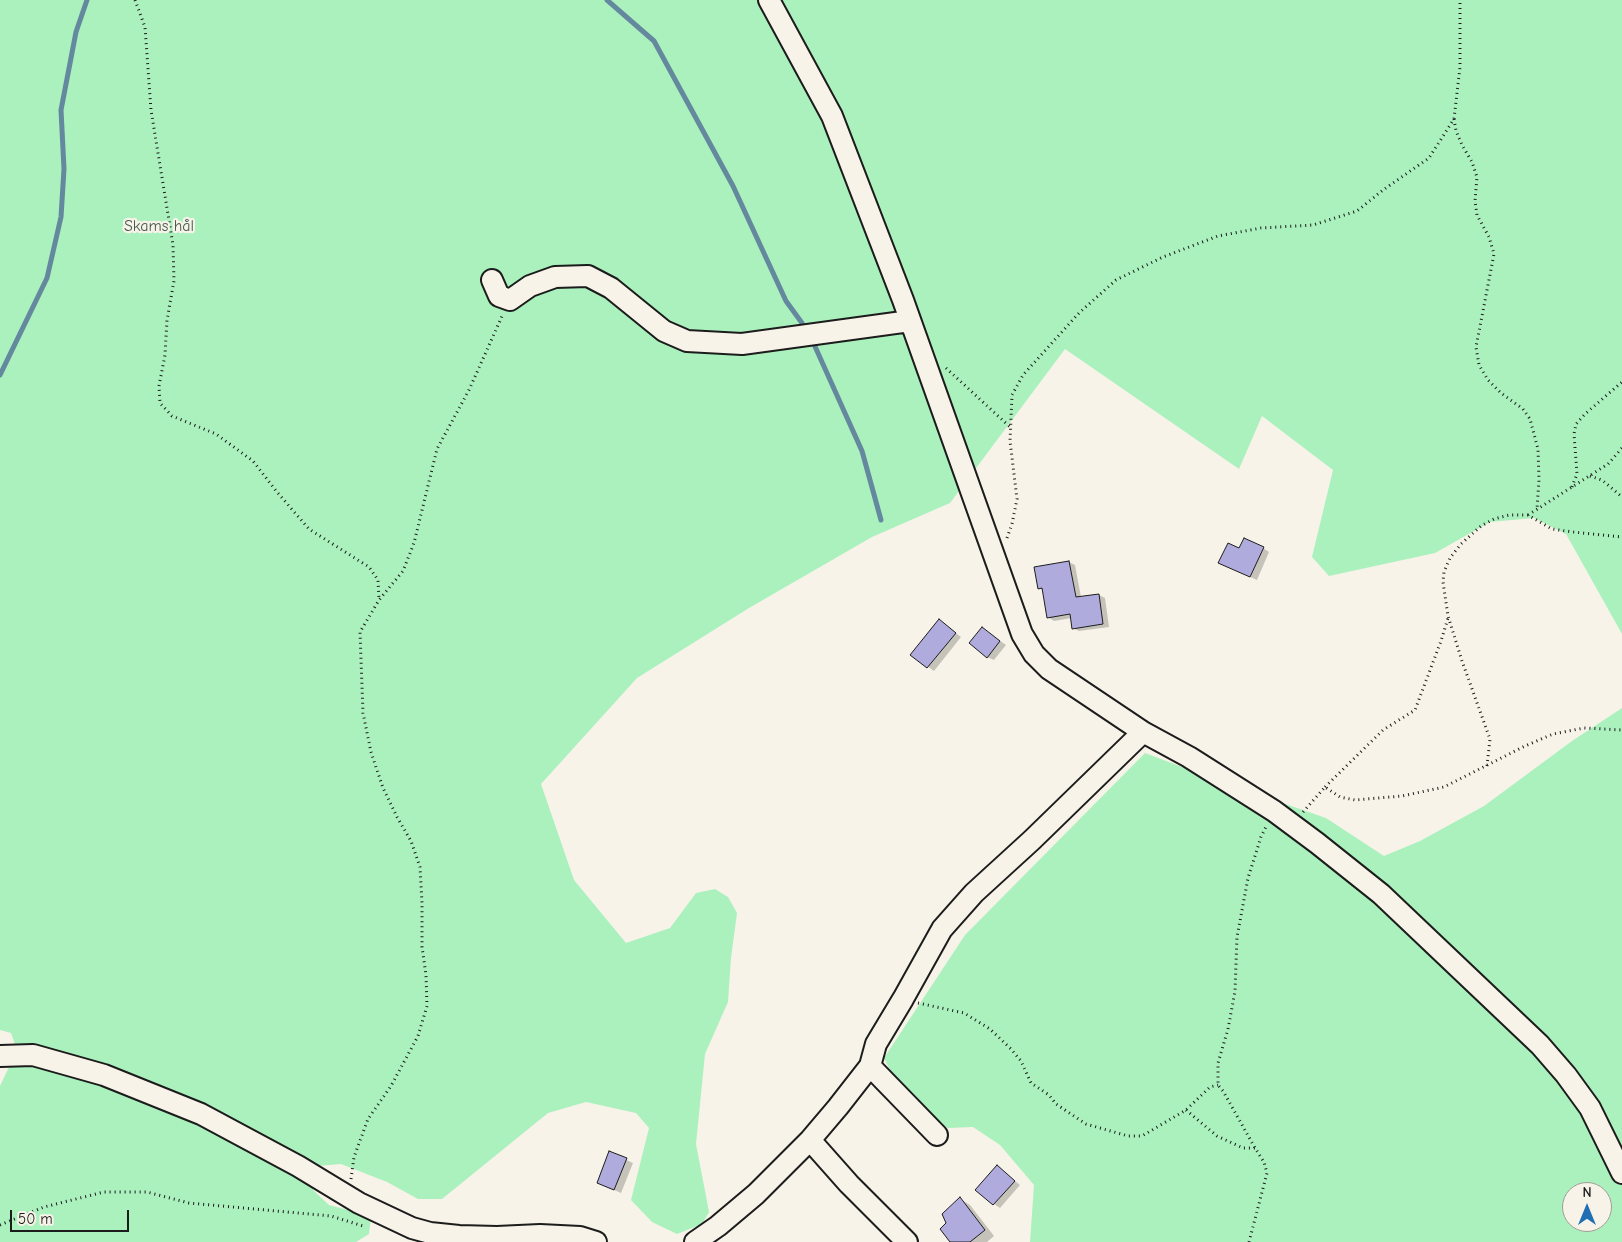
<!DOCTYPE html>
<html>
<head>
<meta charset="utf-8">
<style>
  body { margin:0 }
  #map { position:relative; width:1622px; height:1242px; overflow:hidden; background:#f7f3e8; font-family:"Comic Neue",sans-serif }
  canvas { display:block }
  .north { position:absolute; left:1562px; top:1182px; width:50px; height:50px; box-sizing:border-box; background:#f7f3e8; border:1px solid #9f9d96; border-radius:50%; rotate:0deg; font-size:14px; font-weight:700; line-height:20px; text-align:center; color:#1c1c1c }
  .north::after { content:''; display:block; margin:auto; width:18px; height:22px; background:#1f6fb2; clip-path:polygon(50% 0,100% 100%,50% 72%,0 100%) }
  .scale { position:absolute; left:10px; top:1210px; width:119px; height:22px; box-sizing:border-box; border:2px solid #1c1c1c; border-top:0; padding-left:6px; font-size:15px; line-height:18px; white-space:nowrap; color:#1c1c1c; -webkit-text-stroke:4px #f7f3e8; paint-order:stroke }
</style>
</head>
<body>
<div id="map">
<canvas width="1622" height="1242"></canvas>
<div class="north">N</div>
<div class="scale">50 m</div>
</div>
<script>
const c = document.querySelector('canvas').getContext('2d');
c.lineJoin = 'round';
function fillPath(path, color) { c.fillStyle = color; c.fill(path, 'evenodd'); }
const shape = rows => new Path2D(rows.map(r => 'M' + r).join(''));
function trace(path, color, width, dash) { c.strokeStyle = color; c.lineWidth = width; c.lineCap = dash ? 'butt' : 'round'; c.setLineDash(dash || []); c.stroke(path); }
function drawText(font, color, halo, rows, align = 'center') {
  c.font = font + ' "Comic Neue",sans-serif'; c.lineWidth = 4.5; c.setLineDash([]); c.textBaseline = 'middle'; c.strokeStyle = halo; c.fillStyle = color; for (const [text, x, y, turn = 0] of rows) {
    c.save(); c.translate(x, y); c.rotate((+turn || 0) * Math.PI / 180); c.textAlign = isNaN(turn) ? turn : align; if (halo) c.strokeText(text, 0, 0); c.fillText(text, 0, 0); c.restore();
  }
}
fillPath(shape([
  [0,0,1622,0,1622,634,1566,534,1534,518,1490,522,1435,553,1329,576,1312,557,1333,470,1262,416,1239,469,1065,349,950,503,872,537,749,608,637,678,541,784,574,880,626,943,670,928,696,893,715,889,728,897,737,913,731,958,728,1002,705,1054,696,1144,709,1212,702,1224,677,1234,652,1222,631,1200,649,1128,636,1113,586,1102,548,1113,442,1199,418,1199,387,1182,341,1164,317,1166,313,1190,329,1205,371,1216,369,1234,356,1242,0,1242,0,1086,17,1050,11,1033,0,1030],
  [1622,708,1622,1242,1030,1242,1034,1185,1000,1145,973,1127,948,1128,927,1116,893,1076,884,1058,965,935,1145,753,1222,782,1326,818,1384,856,1420,841,1484,806,1572,741],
  [1572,1192,1602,1192,1602,1222,1572,1222]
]), '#abf1be');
fillPath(shape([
  [1263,548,1269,552,1257,580,1226,566,1240,550],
  [1069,562,1075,565,1081,597,1099,595,1105,598,1109,627,1079,631,1073,628,1072,618,1054,621,1048,617,1044,591,1039,588],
  [945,625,961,637,934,671,912,655],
  [982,628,1006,645,994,660,987,657],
  [610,1153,633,1163,621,1193,598,1183],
  [997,1167,1020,1185,1000,1208,994,1204],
  [960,1199,970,1205,994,1236,987,1242,952,1242,947,1224]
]), '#0003');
trace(shape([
  [607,0,654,41,733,186,786,301,802,323],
  [813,342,862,451,881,520],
  [0,375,47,278,61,217,64,169,61,110,76,32,87,0]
]), '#64889e', 5);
const building = shape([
  [1244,538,1264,547,1250,577,1218,563,1228,543,1239,548,1244,538],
  [1069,561,1076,597,1099,594,1103,624,1072,629,1070,614,1047,618,1042,588,1038,589,1034,567,1069,561],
  [939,619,956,633,927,668,910,655,939,619],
  [982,627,1000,641,987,658,969,643,982,627],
  [609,1151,627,1158,614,1190,597,1183,609,1151],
  [997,1165,1015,1181,993,1205,975,1190,997,1165],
  [960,1197,985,1230,970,1242,950,1242,940,1229,946,1223,942,1214,960,1197]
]);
fillPath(building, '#afabdc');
trace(building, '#1c1c1c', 1);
const minor = shape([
  [769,0,832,116,903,300,1022,634,1034,654,1049,669,1143,732,1189,757,1274,811,1317,843,1381,894,1540,1045,1566,1075,1590,1108,1622,1173],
  [492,280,499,296,510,300,530,286,555,277,588,276,611,288,664,331,687,341,742,344,910,321],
  [0,1056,33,1055,104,1075,201,1114,298,1166,359,1203,412,1228,430,1233,459,1236,497,1237,540,1235,580,1237,596,1242],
  [870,1066,937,1135],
  [810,1140,849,1184,907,1242],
  [695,1242,718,1226,756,1194,810,1140,838,1107,870,1066,876,1044,903,999,942,929,974,893,1032,840,1143,732]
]);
trace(minor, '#1c1c1c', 24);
trace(shape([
  [135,0,145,27,151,110,173,245,174,281,167,320,165,355,159,386,160,403,172,416,216,434,253,461,277,492,309,529,369,567,378,580,379,600],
  [1454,119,1456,131,1462,145,1472,162,1477,177,1475,201,1477,215,1489,237,1494,254,1476,347,1479,365,1488,380,1501,393,1523,409,1530,419,1538,449,1539,480,1537,509],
  [946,368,1010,427],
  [1590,476,1602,480,1622,497],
  [1572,487,1577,474,1574,434,1576,424,1585,414,1622,382],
  [1528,515,1608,464,1622,448],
  [1007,538,1012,524,1017,499,1010,441,1012,395,1023,375,1079,313,1116,280,1163,257,1218,236,1261,228,1313,225,1357,211,1383,190,1429,158,1454,119,1460,67,1460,0],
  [1487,766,1490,739,1462,661,1448,616,1443,582,1444,572,1450,558,1461,544,1481,526,1494,519,1509,515,1528,515,1552,529,1573,532,1622,537],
  [1325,787,1383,730,1415,710,1441,641,1448,618],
  [1303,812,1325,787,1340,797,1355,800,1402,796,1444,787,1525,746,1553,734,1584,728,1622,730],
  [918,1003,964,1013,990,1029,1011,1049,1021,1061,1031,1083,1049,1095,1056,1104,1086,1124,1128,1136,1142,1136,1186,1110,1210,1087,1218,1085],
  [1186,1110,1217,1136,1243,1148,1255,1148],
  [351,1179,354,1157,368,1119,391,1086,418,1036,427,1006,426,975,422,947,422,903,420,867,411,841,397,817,383,788,371,752,363,713,360,632,379,600,403,571,414,543,437,449,469,390,503,314],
  [0,1225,44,1207,104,1192,147,1192,189,1203,331,1216,363,1226],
  [1249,1242,1267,1173,1264,1162,1255,1148,1223,1091,1218,1085,1218,1063,1228,1029,1235,991,1237,937,1248,878,1261,837,1266,827]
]), '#1c1c1c', 3, [1, 4]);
trace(minor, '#f7f3e8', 20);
drawText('16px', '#475c4d', '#f7f3e8', [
  ["Skams hål",159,226]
]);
</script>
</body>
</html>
